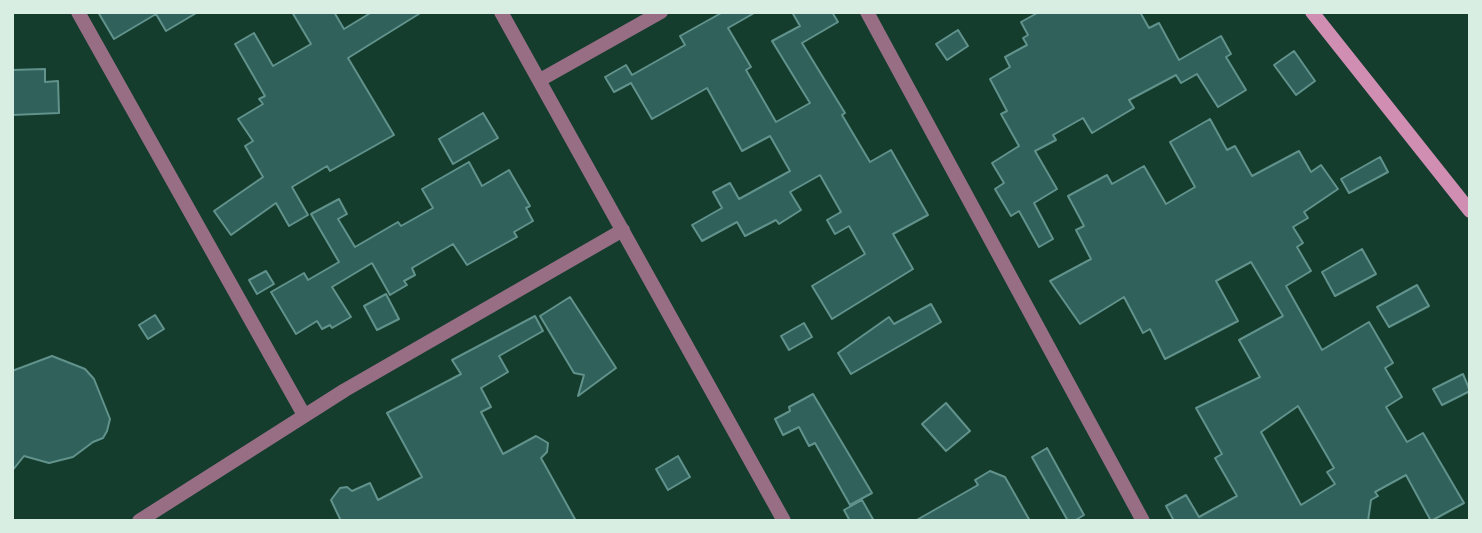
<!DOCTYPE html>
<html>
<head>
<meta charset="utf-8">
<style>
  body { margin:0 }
  #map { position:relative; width:1482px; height:533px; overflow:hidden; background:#153d2e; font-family:"Nunito Sans",sans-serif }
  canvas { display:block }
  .frame { position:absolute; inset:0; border:14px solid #d8eee3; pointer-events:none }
</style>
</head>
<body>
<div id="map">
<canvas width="1482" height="533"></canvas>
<div class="frame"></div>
</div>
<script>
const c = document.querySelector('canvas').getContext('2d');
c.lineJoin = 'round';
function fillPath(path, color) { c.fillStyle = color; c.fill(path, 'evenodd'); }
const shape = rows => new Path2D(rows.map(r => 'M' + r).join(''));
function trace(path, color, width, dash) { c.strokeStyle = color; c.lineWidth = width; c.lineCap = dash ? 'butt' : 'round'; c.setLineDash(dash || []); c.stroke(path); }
const building = shape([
  [98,12,198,12,166,31,156,14,114,39,98,12],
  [292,12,334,12,344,29,372,12,422,12,348,58,394,135,330,171,327,166,292,187,308,215,289,226,276,203,231,235,214,211,263,177,245,146,253,141,238,119,263,104,259,99,265,96,235,44,254,33,273,66,311,44,292,12],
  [723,12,756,12,728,28,751,67,746,70,776,122,810,103,772,41,800,26,792,12,832,12,838,22,802,43,845,113,842,115,870,162,891,150,928,215,893,234,913,269,832,319,812,286,865,254,849,226,835,234,827,220,841,212,820,175,790,192,801,210,779,224,776,220,745,236,737,222,702,241,692,225,722,208,713,192,730,183,739,199,790,171,770,136,742,151,707,88,652,119,631,83,614,92,605,77,626,65,632,75,685,45,680,36,723,12],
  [1039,12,1140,12,1149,28,1159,23,1179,60,1221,36,1231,54,1226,57,1246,90,1218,107,1197,74,1181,83,1176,75,1129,100,1134,108,1092,133,1083,118,1053,135,1056,140,1035,151,1057,189,1034,203,1053,239,1039,247,1019,211,1011,216,995,189,1004,183,992,163,1019,146,1001,114,1007,111,990,79,1010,67,1005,57,1027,45,1023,38,1028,35,1021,22,1039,12],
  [958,30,968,46,947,60,936,44,958,30],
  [1294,51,1315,81,1296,95,1274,65,1294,51],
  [45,69,45,82,58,81,59,113,12,115,12,70,45,69],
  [483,113,498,138,453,164,439,139,483,113],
  [1210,119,1227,150,1235,146,1252,176,1299,151,1311,172,1321,165,1338,189,1304,212,1308,218,1293,227,1303,243,1297,247,1311,271,1286,286,1322,350,1369,322,1393,363,1385,368,1402,397,1386,407,1407,442,1423,433,1464,503,1431,521,1406,475,1375,492,1378,496,1371,500,1368,521,1174,521,1166,506,1186,495,1199,517,1237,496,1215,458,1222,454,1196,408,1260,377,1239,340,1283,316,1251,262,1216,281,1238,321,1165,359,1150,329,1143,333,1124,297,1080,324,1050,281,1091,259,1076,230,1084,226,1068,196,1107,175,1112,184,1144,166,1166,204,1195,187,1170,142,1210,119],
  [1298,406,1334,468,1327,472,1335,484,1301,505,1261,432,1298,406],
  [1380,157,1388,172,1349,193,1341,179,1380,157],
  [469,162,482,186,509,170,530,206,526,208,533,221,514,232,517,237,467,265,453,244,412,268,415,275,404,281,407,285,390,295,372,263,332,287,351,317,332,328,330,325,322,329,317,321,296,334,271,292,304,273,308,280,339,262,311,214,339,199,347,214,338,219,355,247,398,222,401,226,433,208,422,189,469,162],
  [1362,249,1376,274,1335,296,1322,272,1362,249],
  [266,271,274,284,257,294,249,280,266,271],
  [1417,285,1429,306,1389,327,1377,307,1417,285],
  [386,294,399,319,377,330,364,306,386,294],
  [570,297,616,368,578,396,584,375,574,373,540,316,570,297],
  [931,304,941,322,851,374,838,353,889,317,894,324,931,304],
  [155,315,164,329,148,339,139,325,155,315],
  [535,316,543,331,499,356,508,372,481,388,491,407,481,412,503,454,536,436,548,443,547,452,541,458,576,521,341,521,331,500,340,488,347,487,352,491,370,483,378,500,422,477,387,413,461,374,452,360,535,316],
  [804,323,812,337,789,350,781,336,804,323],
  [52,356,85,369,94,379,110,419,107,431,103,438,93,442,73,457,49,463,24,456,12,471,12,371,52,356],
  [1463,374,1470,391,1442,405,1433,389,1463,374],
  [813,394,872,493,850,505,815,443,809,446,799,427,783,435,775,419,790,411,789,407,813,394],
  [946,403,970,431,946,451,922,424,946,403],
  [1047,448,1084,515,1074,521,1068,521,1032,457,1047,448],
  [678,456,690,477,668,490,656,469,678,456],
  [990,471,1005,477,1030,521,915,521,978,485,975,480,990,471],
  [862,500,874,521,850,521,844,510,862,500]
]);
fillPath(building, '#30615b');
trace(building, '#61928b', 2);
trace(shape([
  [78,12,304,415],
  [501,12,784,521],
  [867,12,1143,521],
  [540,80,661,12],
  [139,521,345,390,623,230]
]), '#986e85', 14);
trace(shape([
  [1312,12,1470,211]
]), '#d08eb2', 14);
</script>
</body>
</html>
